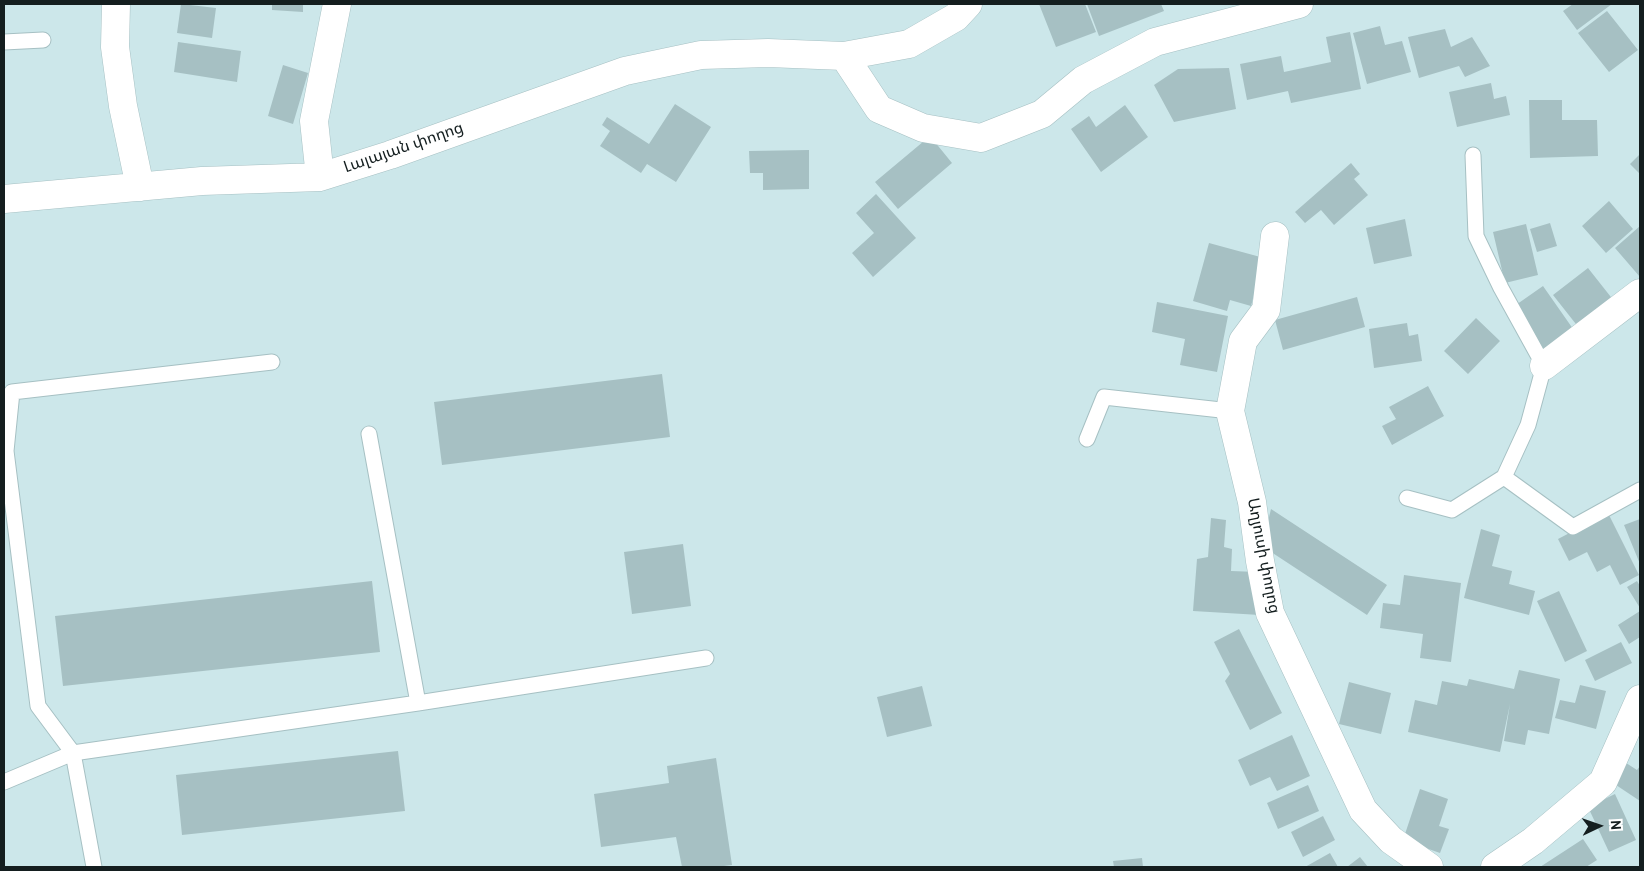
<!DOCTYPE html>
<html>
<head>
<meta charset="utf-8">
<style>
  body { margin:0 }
  #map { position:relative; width:1644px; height:871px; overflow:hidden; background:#cce7ea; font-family:Overpass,sans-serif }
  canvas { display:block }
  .frame { position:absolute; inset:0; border:5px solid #141e1f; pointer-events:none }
  .north { position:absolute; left:1574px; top:801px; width:50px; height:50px; -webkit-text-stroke:4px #fff; paint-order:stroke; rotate:87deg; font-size:14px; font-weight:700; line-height:20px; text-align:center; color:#141e1f }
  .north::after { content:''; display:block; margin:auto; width:18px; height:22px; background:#141e1f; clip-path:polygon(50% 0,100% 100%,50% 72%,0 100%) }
</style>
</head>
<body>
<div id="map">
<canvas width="1644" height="871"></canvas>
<div class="frame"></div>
<div class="north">N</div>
</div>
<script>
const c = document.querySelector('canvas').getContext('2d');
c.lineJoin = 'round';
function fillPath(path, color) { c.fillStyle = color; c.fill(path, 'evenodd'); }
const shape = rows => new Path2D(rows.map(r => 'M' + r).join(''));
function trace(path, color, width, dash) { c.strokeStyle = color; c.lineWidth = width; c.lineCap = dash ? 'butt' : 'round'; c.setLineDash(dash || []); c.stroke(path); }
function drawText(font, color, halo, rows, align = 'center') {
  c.font = font + ' Overpass,"Noto Sans Armenian",sans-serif'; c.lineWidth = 4; c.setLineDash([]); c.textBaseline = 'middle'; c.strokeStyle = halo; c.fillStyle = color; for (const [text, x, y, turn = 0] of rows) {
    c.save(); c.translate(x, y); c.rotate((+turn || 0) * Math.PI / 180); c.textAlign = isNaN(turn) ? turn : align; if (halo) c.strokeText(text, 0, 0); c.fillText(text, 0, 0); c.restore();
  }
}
fillPath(shape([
  [181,4,216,8,212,38,177,33],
  [272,4,303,4,303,12,272,10],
  [1039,4,1085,4,1096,32,1056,47],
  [1087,4,1161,4,1164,11,1099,36],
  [1573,4,1612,4,1577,30,1563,11],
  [1607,11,1638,50,1609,72,1578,33],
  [1380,26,1385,45,1402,41,1411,72,1367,84,1353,33],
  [1445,29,1451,47,1472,37,1490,66,1465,77,1459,66,1419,78,1408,37],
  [1350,32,1361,89,1291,103,1288,91,1247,100,1240,64,1281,56,1284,72,1331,62,1326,37],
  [178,42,241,51,237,82,174,72],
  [283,65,308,73,293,124,268,116],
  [1229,68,1236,109,1174,122,1154,85,1178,69],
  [1491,83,1494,99,1506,96,1510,115,1457,127,1449,92],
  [1529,100,1562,100,1562,120,1597,120,1598,156,1530,158],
  [675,104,711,127,676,182,647,164,641,173,600,146,610,131,602,125,607,117,649,144],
  [1125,105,1148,137,1101,172,1071,129,1089,116,1096,127],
  [930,136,952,163,898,209,875,182],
  [809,150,809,189,763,190,763,173,750,173,749,151],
  [1640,154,1640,174,1630,164],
  [1351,163,1360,174,1354,179,1368,195,1334,225,1321,210,1305,223,1295,212],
  [876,194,916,238,873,277,852,253,874,233,856,213],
  [1609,201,1633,229,1606,253,1582,226],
  [1405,219,1412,256,1374,264,1366,228],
  [1550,223,1557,246,1537,252,1530,229],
  [1526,224,1538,275,1505,283,1493,232],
  [1640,226,1640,277,1615,248],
  [1209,243,1264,258,1251,306,1230,300,1227,311,1193,301],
  [1588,268,1618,306,1583,333,1553,295],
  [1543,286,1578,336,1549,357,1513,307],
  [1357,297,1365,327,1283,350,1275,320],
  [1157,302,1228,316,1217,372,1180,365,1185,339,1152,332],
  [1476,318,1500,341,1468,374,1444,351],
  [1407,323,1409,336,1418,334,1422,361,1374,368,1369,329],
  [662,374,670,437,442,465,434,402],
  [1428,386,1444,416,1392,445,1382,426,1396,419,1389,407],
  [1271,509,1387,585,1367,615,1262,546],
  [1608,513,1639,575,1620,585,1610,565,1597,572,1587,552,1569,561,1558,539],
  [1211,518,1226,520,1224,547,1232,549,1231,571,1257,572,1260,615,1193,611,1197,559,1208,557],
  [1640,519,1640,564,1624,525],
  [1481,529,1500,535,1492,566,1512,571,1509,584,1535,591,1529,615,1464,598],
  [683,544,691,606,632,614,624,552],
  [1404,575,1461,583,1451,662,1420,658,1423,634,1380,628,1383,603,1400,605],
  [372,581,380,652,63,686,55,616],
  [1637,581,1640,586,1640,608,1627,587],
  [1559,591,1587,651,1565,662,1537,601],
  [1640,611,1640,637,1629,644,1618,625],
  [1239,629,1282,713,1250,730,1225,681,1230,674,1214,642],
  [1621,642,1632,663,1595,681,1585,660],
  [1519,670,1560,679,1549,734,1528,730,1525,745,1504,741,1510,704,1500,752,1408,732,1415,700,1437,705,1442,681,1467,686,1469,679,1514,689],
  [1349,682,1391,693,1381,734,1339,724],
  [1580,685,1606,691,1596,729,1555,718,1560,700,1575,703],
  [922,686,932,726,887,737,877,697],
  [1292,735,1310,776,1277,791,1270,777,1250,786,1238,760],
  [398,751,405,811,182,835,176,775],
  [716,758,732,865,716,867,682,867,676,837,601,847,594,794,669,783,667,766],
  [1623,761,1637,770,1640,766,1640,801,1610,781],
  [1308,785,1319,811,1278,829,1267,803],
  [1420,789,1448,799,1439,826,1449,829,1440,853,1403,840],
  [1615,794,1636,840,1609,852,1588,807],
  [1323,816,1335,840,1303,857,1291,832],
  [1583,839,1597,860,1586,867,1540,867],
  [1330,853,1338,867,1305,867],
  [1360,857,1368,867,1347,867],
  [1142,858,1143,867,1114,867,1113,861]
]), '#a6c0c3');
const lane = shape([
  [4,42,43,40],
  [369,434,418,703],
  [1087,439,1104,397,1230,411],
  [1504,477,1573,527,1640,490],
  [1407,498,1452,510,1504,477,1528,425,1544,366,1501,288,1476,236,1473,155],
  [4,782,73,753,418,703,706,658],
  [94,867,73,753,38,706,6,451,12,392,272,362]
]);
const street = shape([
  [116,4,115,47,123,106,140,187],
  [844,56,879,109,923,128,981,138,1042,114,1083,80,1155,42,1299,4],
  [320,177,314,121,337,4],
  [4,199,202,181,320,177,390,155,625,71,701,55,768,53,844,56,909,44,956,17,968,4],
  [1275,236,1266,310,1243,341,1230,411,1252,502,1260,561,1270,613,1363,810,1391,840,1429,867],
  [1544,366,1640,293],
  [1495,867,1533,841,1603,782,1640,699]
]);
trace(lane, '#a6c0c3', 17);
trace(street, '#a6c0c3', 29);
trace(lane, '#fff', 15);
trace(street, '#fff', 28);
drawText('16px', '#141e1f', '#fff', [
  ["Լալայան փողոց",404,149,-19],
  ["Աղյուսի փողոց",1262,556,79]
]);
</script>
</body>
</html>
